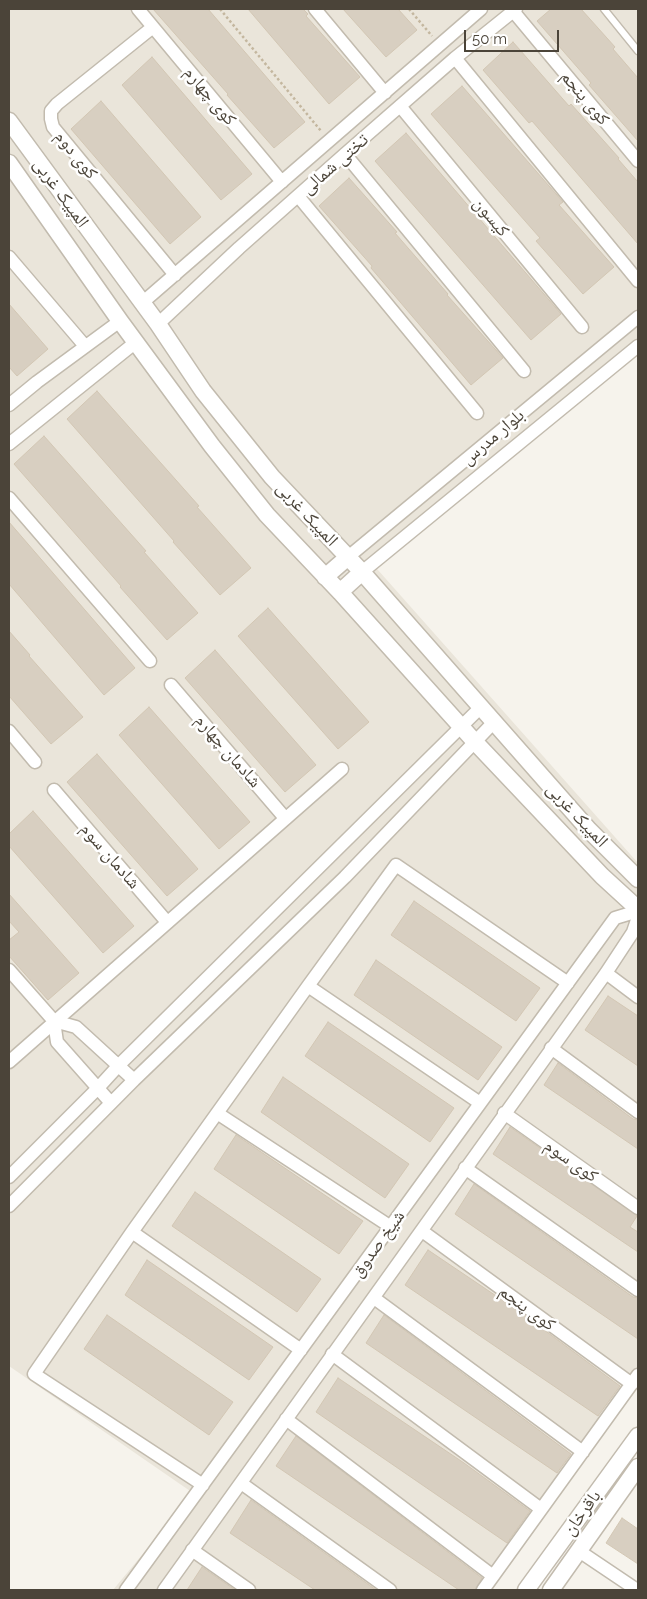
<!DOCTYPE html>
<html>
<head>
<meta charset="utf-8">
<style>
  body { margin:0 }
  #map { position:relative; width:647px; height:1599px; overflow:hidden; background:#f6f3ec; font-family:Raleway,sans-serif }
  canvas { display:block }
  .frame { position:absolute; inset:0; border:10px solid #4b4439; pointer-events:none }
  .scale { position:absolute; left:464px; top:30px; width:95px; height:22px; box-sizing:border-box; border:2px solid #4b4439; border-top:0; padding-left:6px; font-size:15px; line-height:18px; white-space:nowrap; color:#4b4439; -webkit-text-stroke:4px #fff; paint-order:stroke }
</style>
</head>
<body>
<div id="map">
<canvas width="647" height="1599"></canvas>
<div class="frame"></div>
<div class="scale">50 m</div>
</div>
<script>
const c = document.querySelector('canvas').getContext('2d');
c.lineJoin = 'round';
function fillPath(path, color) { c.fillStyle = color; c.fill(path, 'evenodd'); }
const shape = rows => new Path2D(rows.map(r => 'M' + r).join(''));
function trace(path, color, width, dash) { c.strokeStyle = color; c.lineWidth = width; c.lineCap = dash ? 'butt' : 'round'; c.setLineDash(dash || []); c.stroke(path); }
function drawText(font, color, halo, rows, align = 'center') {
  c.font = font + ' Raleway,"Noto Naskh Arabic",sans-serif'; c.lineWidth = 5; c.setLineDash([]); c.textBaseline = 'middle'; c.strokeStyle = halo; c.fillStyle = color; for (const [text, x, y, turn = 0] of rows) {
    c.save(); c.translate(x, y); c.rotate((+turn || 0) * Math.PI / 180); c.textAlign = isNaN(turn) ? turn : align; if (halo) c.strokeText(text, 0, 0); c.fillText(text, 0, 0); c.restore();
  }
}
fillPath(shape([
  [9,9,638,9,638,342,370,561,638,863,638,1386,492,1590,113,1590,193,1493,9,1366]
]), '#eae5da');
const building = shape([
  [153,9,208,9,305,122,274,148,227,95,228,94,153,9],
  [248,9,303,9,308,14,306,16,360,77,329,104,248,9],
  [343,9,398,9,417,30,386,57,343,9],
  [551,9,581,9,615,47,613,49,638,78,638,141,589,85,591,83,537,21,551,9],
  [513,42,569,106,571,104,619,158,618,159,638,182,638,244,532,121,529,123,483,70,513,42],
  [152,57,252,174,221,200,122,85,152,57],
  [462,86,563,202,559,205,614,267,583,294,536,241,540,238,431,114,462,86],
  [101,101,201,217,170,244,71,129,101,101],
  [406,133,561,314,531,340,375,161,406,133],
  [349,178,397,232,395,233,448,294,447,295,503,358,471,385,371,268,372,266,319,206,349,178],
  [9,304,48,349,17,376,9,367,9,304],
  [97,391,199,506,197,507,251,568,220,595,173,542,174,541,67,419,97,391],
  [44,436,146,551,144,552,198,613,167,640,120,587,121,586,14,464,44,436],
  [9,522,135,668,104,695,9,584,9,522],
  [268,608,369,722,338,749,238,636,268,608],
  [9,631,30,655,29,656,83,717,51,744,9,696,9,631],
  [215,650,316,765,285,792,185,678,215,650],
  [149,707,250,822,219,849,119,735,149,707],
  [97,754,198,869,167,896,67,782,97,754],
  [33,811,134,926,103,953,9,846,9,834,33,811],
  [9,894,79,973,48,1000,9,956,9,940,19,932,9,921,9,894],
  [414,901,540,988,516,1021,391,935,414,901],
  [376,960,502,1047,478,1080,354,995,376,960],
  [608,996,638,1016,638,1066,585,1030,608,996],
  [328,1022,454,1108,430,1142,305,1056,328,1022],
  [558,1063,633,1119,638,1120,638,1149,544,1085,558,1063],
  [283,1077,409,1164,385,1198,261,1112,283,1077],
  [510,1127,637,1216,630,1227,638,1232,638,1252,493,1154,510,1127],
  [236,1135,363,1221,339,1254,214,1169,236,1135],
  [474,1184,633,1297,638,1298,638,1339,455,1214,474,1184],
  [195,1192,321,1279,297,1312,172,1226,195,1192],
  [428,1250,517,1310,620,1386,598,1416,405,1285,428,1250],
  [147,1260,273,1347,249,1380,125,1295,147,1260],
  [107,1315,233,1402,209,1435,84,1349,107,1315],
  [384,1315,571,1454,557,1473,366,1343,384,1315],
  [338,1378,464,1463,530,1511,507,1543,316,1412,338,1378],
  [296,1436,482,1578,475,1590,459,1590,276,1466,296,1436],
  [251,1500,376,1590,315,1590,230,1533,251,1500],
  [622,1518,638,1529,638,1564,606,1543,622,1518],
  [202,1567,235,1590,187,1590,202,1567]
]);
fillPath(building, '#d8cfc1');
trace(building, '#d3c7b4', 1);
const service = shape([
  [604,9,638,51]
]);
const minor = shape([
  [138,9,282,182],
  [315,9,385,93],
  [513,11,638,161],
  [153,27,57,104,51,111,51,119,53,127,175,275],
  [455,58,638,281],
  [400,106,582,327],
  [345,154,524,371],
  [298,196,477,413],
  [9,257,85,346],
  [142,303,481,9],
  [158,324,239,248,345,154,455,58,516,9],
  [9,405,37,382,120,321],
  [9,444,136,342],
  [9,498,150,661],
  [348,557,638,317],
  [362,572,638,346],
  [171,685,285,818],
  [9,731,35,762],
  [54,790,167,922],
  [9,970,54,1021],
  [606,973,638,997],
  [308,986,480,1103],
  [54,1021,57,1042,111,1103],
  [54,1021,76,1027,134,1080],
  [551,1048,638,1112],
  [9,1062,342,769],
  [217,1113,391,1227],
  [504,1113,638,1208],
  [465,1168,638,1290],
  [9,1177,98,1088,119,1065,481,707],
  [9,1206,134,1080,345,877,494,722],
  [422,1231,632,1384],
  [132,1232,301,1350],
  [374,1298,583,1452],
  [332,1354,541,1509],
  [286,1419,493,1576],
  [241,1483,390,1590],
  [203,1485,34,1374,132,1232,308,986,396,865,568,983],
  [192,1550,249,1590],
  [579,1551,637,1590],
  [126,1590,615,918,638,911],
  [164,1590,606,973,633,932,638,917],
  [483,1590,638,1375]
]);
const tertiary = shape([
  [9,121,158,324,203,391,272,477,362,572,589,830,638,879],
  [9,163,120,321,212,446,267,515,340,592,475,742,602,876,638,909],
  [325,577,348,557],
  [340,592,362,572],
  [526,1590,638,1436],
  [551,1590,638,1467]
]);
trace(service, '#c2bbae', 9);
trace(minor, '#c2bbae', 15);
trace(tertiary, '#c2bbae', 19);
trace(shape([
  [220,9,321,131],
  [409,9,432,36]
]), '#c4b79f', 2.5, [2.5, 2.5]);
trace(service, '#fff', 6);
trace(minor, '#fff', 12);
trace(tertiary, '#fff', 16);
drawText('18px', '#4b4439', '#fff', [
  ["کوی چهارم",210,96,50],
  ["کوی پنجم",585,98,50],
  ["کوی دوم",76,155,51],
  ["تختی شمالی",335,164,-41],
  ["المپیک غربی",61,193,54],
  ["کیسون",491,217,50],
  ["بلوار مدرس",493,437,-40],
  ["المپیک غربی",307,514,47],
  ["شادمان چهارم",228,751,49],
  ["المپیک غربی",577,815,47],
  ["شادمان سوم",110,856,49],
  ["کوی سوم",571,1161,35],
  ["شیخ صدوق",378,1244,-54],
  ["کوی پنجم",527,1308,36],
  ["باقرخان",582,1513,-54]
]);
</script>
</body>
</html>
